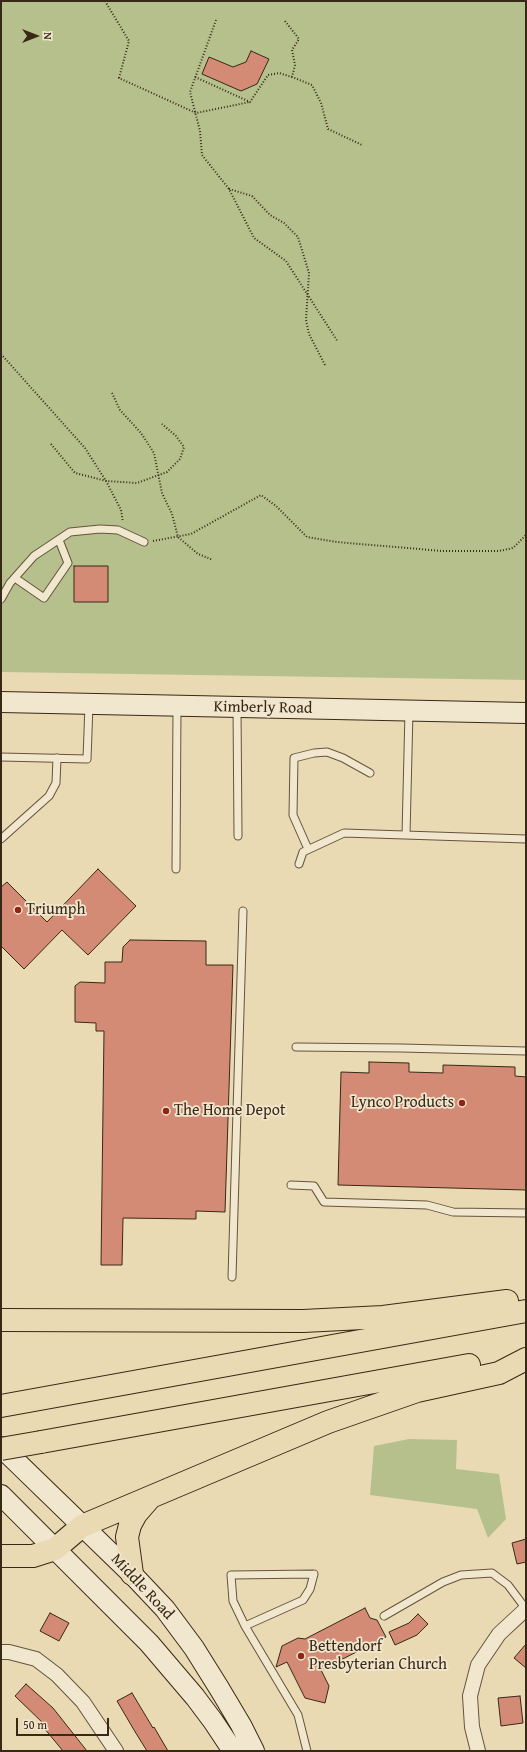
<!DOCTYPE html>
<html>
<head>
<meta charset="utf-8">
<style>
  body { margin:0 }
  #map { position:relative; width:527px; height:1752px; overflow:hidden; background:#e9dab3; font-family:"Gentium Book Plus",serif }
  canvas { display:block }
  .frame { position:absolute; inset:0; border:2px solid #382816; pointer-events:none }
  .north { position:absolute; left:16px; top:16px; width:40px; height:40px; -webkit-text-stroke:3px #f1e7ce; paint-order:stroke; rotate:90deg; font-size:11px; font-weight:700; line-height:16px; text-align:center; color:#382816 }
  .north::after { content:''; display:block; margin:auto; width:14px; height:18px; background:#382816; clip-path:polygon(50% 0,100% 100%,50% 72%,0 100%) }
  .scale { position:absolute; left:16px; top:1718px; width:93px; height:18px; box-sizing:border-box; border:2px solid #382816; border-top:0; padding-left:5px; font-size:12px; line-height:14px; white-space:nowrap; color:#382816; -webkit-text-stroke:3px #f1e7ce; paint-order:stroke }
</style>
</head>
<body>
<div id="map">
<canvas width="527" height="1752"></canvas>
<div class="frame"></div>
<div class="north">N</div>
<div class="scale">50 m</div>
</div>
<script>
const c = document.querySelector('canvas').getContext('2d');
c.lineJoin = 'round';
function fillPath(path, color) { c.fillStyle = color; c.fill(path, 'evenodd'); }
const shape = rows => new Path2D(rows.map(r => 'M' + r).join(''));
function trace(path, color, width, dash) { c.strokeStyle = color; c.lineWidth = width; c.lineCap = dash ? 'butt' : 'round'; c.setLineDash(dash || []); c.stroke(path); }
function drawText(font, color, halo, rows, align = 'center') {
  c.font = font + ' "Gentium Book Plus",serif'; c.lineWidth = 3.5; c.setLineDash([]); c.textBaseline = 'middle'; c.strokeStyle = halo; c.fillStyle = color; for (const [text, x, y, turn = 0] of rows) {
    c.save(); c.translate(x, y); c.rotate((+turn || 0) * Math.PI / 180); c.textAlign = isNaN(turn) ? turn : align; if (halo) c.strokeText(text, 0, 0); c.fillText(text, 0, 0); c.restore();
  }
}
fillPath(shape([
  [1,1,526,1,526,680,1,672],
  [409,1439,457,1440,456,1469,499,1474,506,1519,488,1538,477,1509,370,1495,374,1446]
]), '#b6c08d');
const building = shape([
  [251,51,269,59,257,84,241,91,202,74,209,57,233,67,246,62,251,51],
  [74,566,108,566,108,602,74,602,74,566],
  [98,869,136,906,88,955,62,930,24,969,1,946,1,887,7,882,47,922,98,869],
  [130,940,206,941,206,965,233,965,225,1212,196,1211,196,1219,123,1218,122,1265,101,1265,104,1031,96,1031,96,1023,75,1022,75,986,80,982,105,983,105,962,122,962,123,947,130,940],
  [369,1062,409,1063,409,1072,443,1073,443,1065,515,1067,515,1076,526,1077,526,1190,338,1185,341,1072,369,1073,369,1062],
  [526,1539,526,1562,517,1564,512,1543,526,1539],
  [365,1608,370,1618,377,1620,386,1637,321,1670,329,1686,325,1703,305,1698,287,1662,276,1667,282,1646,298,1638,305,1639,365,1608],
  [50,1613,69,1623,59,1641,40,1631,50,1613],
  [418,1614,428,1624,417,1635,395,1645,389,1632,409,1623,418,1614],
  [526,1644,526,1668,514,1658,526,1644],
  [26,1684,53,1708,87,1751,63,1751,44,1728,46,1726,15,1696,26,1684],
  [132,1693,153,1728,154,1727,168,1751,147,1751,134,1730,117,1701,132,1693],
  [520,1696,523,1723,501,1726,498,1698,520,1696]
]);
fillPath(building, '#d38b76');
trace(building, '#382816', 1);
const service = shape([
  [15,578,44,598,68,563,59,540],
  [1,599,10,583,34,556,70,532,100,529,118,530,144,542],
  [237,707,238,836],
  [1,757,87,759,89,705],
  [406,835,409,711],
  [1,839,49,796,56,783,57,758],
  [308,849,293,815,294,758,314,753,327,752,343,758,370,773],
  [299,864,303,852,344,833,526,839],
  [176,869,177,708],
  [296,1047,401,1048,526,1051],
  [291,1185,314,1186,324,1202,427,1205,453,1212,526,1213],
  [232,1277,243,911],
  [314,1574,310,1589,303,1600,245,1626,233,1601,231,1575,314,1574],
  [384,1616,443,1582,461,1575,492,1573,508,1585,526,1609],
  [245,1626,298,1715,307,1751]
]);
const minor = shape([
  [1,1652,9,1652,36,1659,57,1675,83,1702,116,1751],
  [478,1751,472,1727,470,1696,478,1665,499,1634,526,1609]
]);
const secondary = shape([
  [1,702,526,713],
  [1,1447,132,1574,165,1609,194,1648,219,1688,241,1725,254,1751],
  [1,1495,149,1643,195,1697,213,1721,233,1751]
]);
const motorway = shape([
  [1,1320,303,1321,383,1317,507,1301],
  [1,1406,526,1311],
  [41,1442,469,1365],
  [1,1556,33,1556,55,1549,82,1526,328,1422,417,1391,499,1373,526,1359],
  [132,1574,127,1537,130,1525,136,1514,149,1499]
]);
trace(service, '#64543d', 9);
trace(minor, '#64543d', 16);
trace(secondary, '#382816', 22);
trace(motorway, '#382816', 24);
trace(shape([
  [105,1,129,41,119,78,196,113,250,102],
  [216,20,190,92,200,131,202,155,229,189,254,238,286,261,338,342],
  [285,21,299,39,292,50,295,65,292,77,312,85,321,103,328,129,362,145],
  [195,77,250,102,268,75,279,73,292,77],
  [229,189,252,196,270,215,284,223,298,237,309,273,306,320,309,334,325,365],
  [1,354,85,448,106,481,121,510,123,522],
  [112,393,120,410,141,433,154,453,162,493,172,514,178,537,198,554,213,560],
  [51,444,75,473,106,481,137,483,167,472,180,459,184,447,176,436,162,424],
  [153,541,191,534,261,495,276,506,307,537,337,542,442,551,499,551,513,548,526,535]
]), '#382816', 2, [1, 2]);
trace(service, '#f1e7ce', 7);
trace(minor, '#f1e7ce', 14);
trace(secondary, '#f1e7ce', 20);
trace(motorway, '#e9dab3', 22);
const motorwayBridge = shape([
  [1,1449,41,1442]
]);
trace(motorwayBridge, '#382816', 24, []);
trace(motorwayBridge, '#e9dab3', 22);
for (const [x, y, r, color] of [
  [18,910,4,"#8f2418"],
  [462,1103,4,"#8f2418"],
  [166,1111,4,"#8f2418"],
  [301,1656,4,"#8f2418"]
]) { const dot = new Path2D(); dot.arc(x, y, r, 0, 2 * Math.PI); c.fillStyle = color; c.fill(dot); trace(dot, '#f1e7ce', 1.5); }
drawText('16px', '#382816', '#f1e7ce', [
  ["Kimberly Road",263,708,1],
  ["Middle Road",142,1587,47]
]);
drawText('16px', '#382816', '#f1e7ce', [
  ["Triumph",26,910],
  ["Lynco Products",454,1103,"right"],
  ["The Home Depot",174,1111],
  ["Bettendorf",309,1647],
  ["Presbyterian Church",309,1665]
], 'left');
</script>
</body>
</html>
